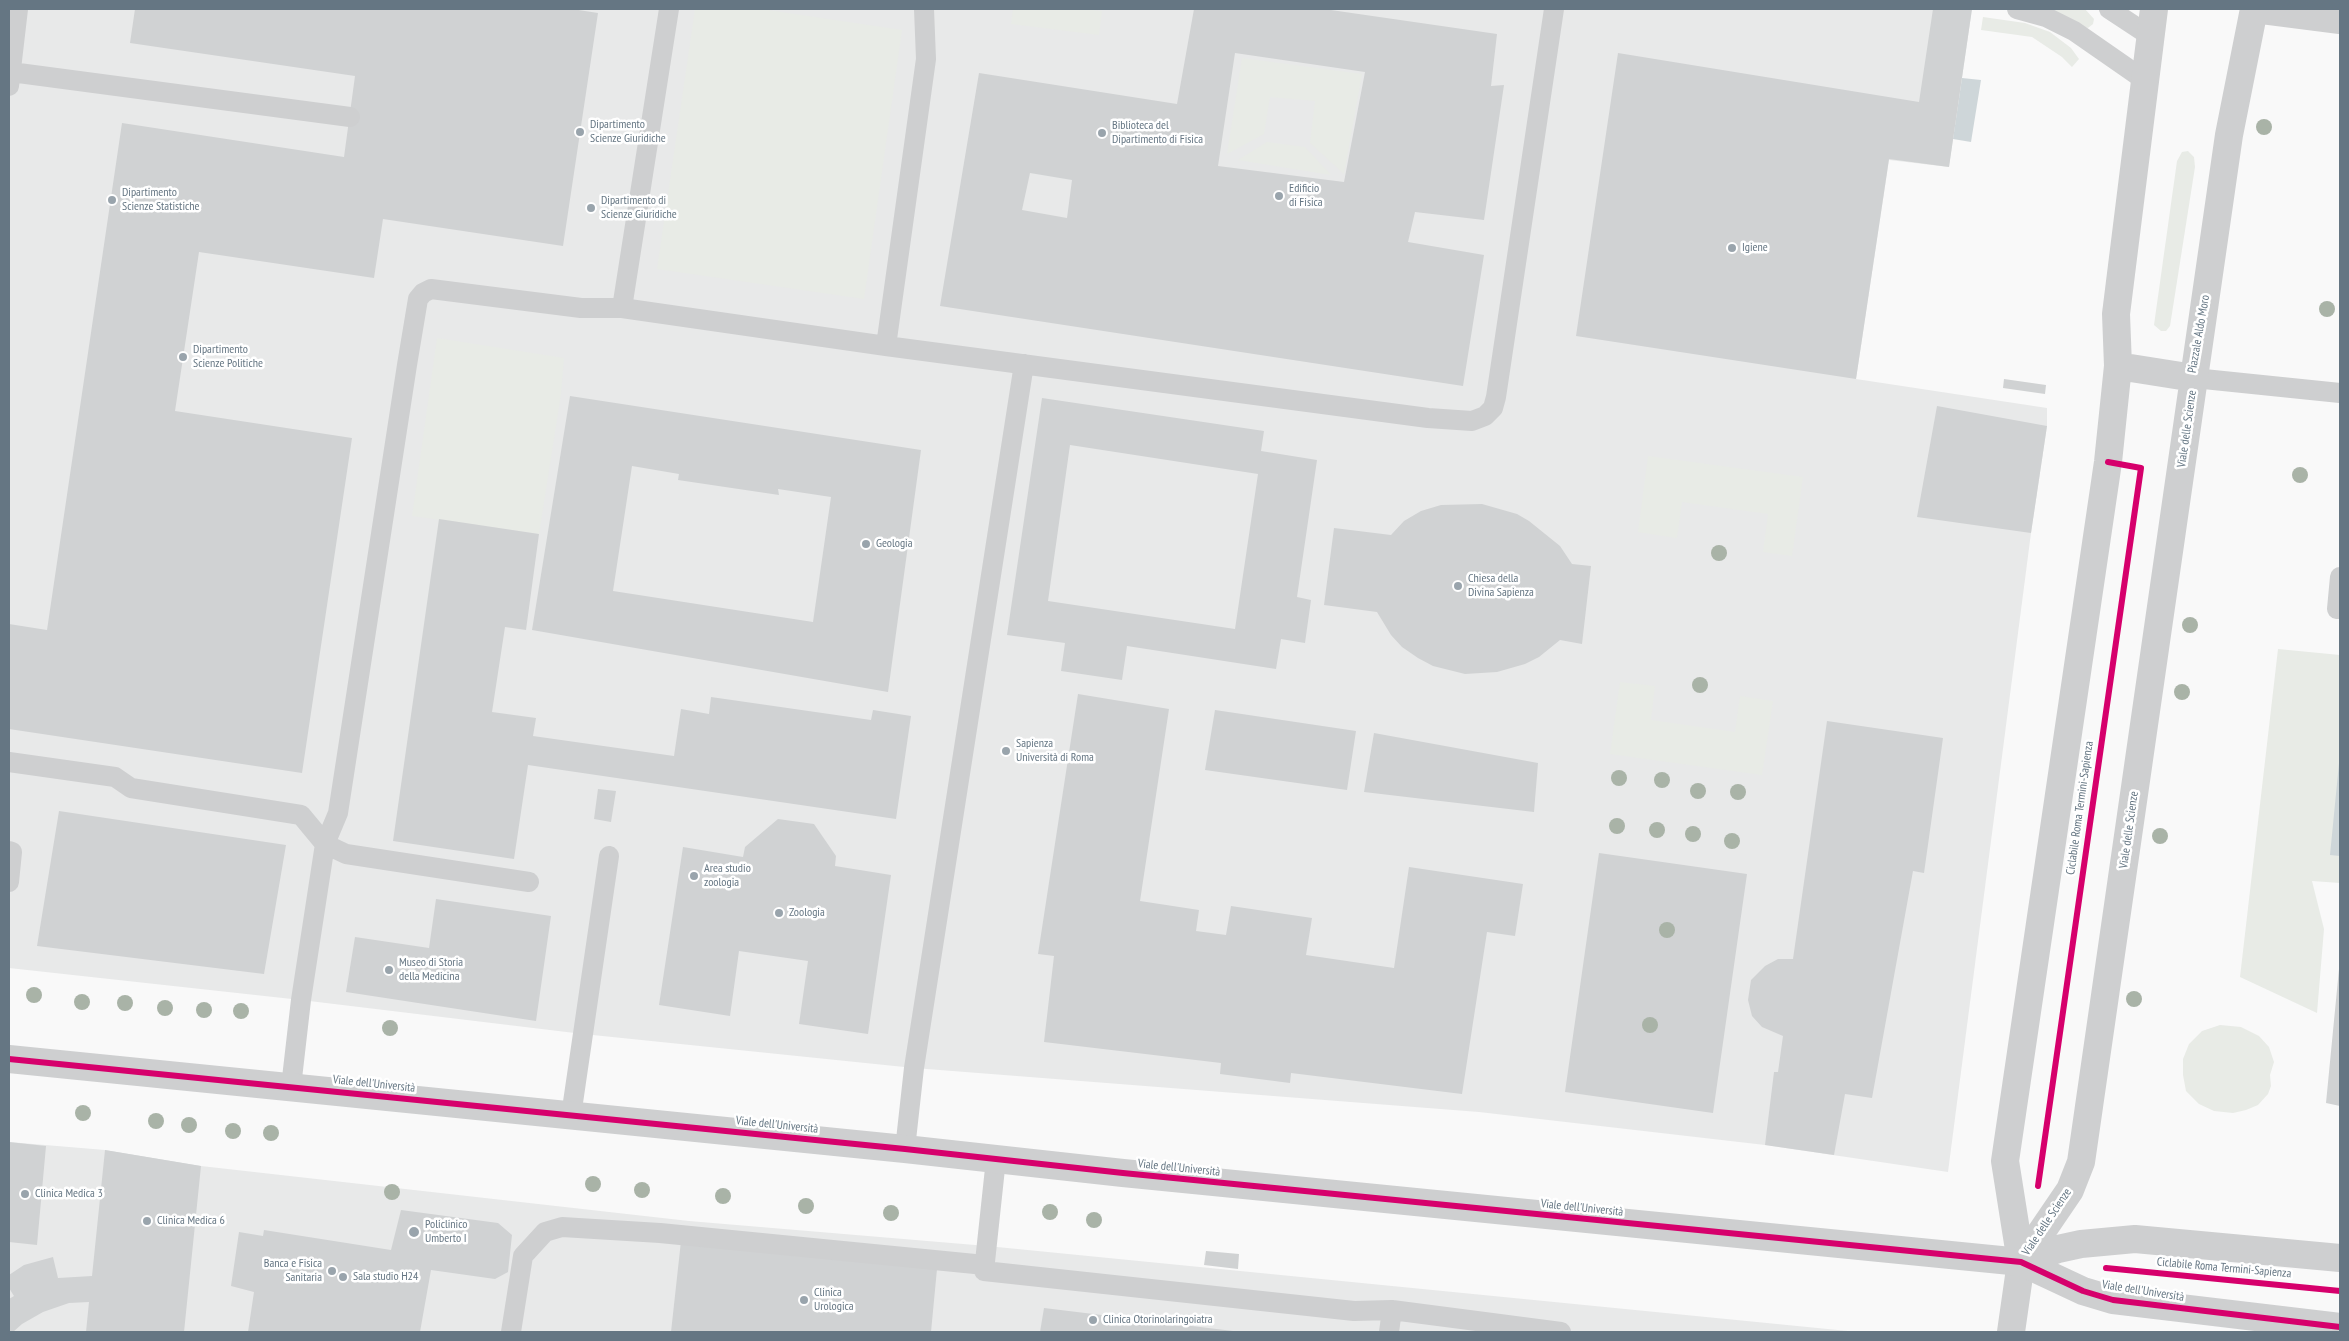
<!DOCTYPE html>
<html>
<head>
<meta charset="utf-8">
<style>
  body { margin:0 }
  #map { position:relative; width:2349px; height:1341px; overflow:hidden; background:#f9f9f9; font-family:"PT Sans Narrow",sans-serif }
  canvas { display:block }
  .frame { position:absolute; inset:0; border:10px solid #657683; pointer-events:none }
</style>
</head>
<body>
<div id="map">
<canvas width="2349" height="1341"></canvas>
<div class="frame"></div>
</div>
<script>
const c = document.querySelector('canvas').getContext('2d');
c.lineJoin = 'round';
function fillPath(path, color) { c.fillStyle = color; c.fill(path, 'evenodd'); }
const shape = rows => new Path2D(rows.map(r => 'M' + r).join(''));
function trace(path, color, width, dash) { c.strokeStyle = color; c.lineWidth = width; c.lineCap = dash ? 'butt' : 'round'; c.setLineDash(dash || []); c.stroke(path); }
function drawText(font, color, halo, rows, align = 'center') {
  c.font = font + ' "PT Sans Narrow",sans-serif'; c.lineWidth = 5; c.setLineDash([]); c.textBaseline = 'middle'; c.strokeStyle = halo; c.fillStyle = color; for (const [text, x, y, turn = 0] of rows) {
    c.save(); c.translate(x, y); c.rotate((+turn || 0) * Math.PI / 180); c.textAlign = isNaN(turn) ? turn : align; if (halo) c.strokeText(text, 0, 0); c.fillText(text, 0, 0); c.restore();
  }
}
fillPath(shape([
  [9,9,1972,9,1949,167,1889,160,1856,379,2047,408,2047,426,2031,533,1948,1172,1765,1145,1479,1112,914,1068,583,1034,301,1000,9,968],
  [9,1142,105,1150,201,1166,689,1221,987,1246,1858,1332,9,1332]
]), '#e8e9e9');
fillPath(shape([
  [695,9,761,9,902,30,864,299,657,269],
  [1013,9,1083,9,1102,11,1099,35,1011,24],
  [2052,9,2085,9,2094,19,2093,24,2088,28,2083,27],
  [1983,17,2025,23,2050,32,2071,48,2079,59,2072,67,2062,57,2032,37,1981,30],
  [1242,58,1362,74,1344,174,1310,143,1315,101,1270,97,1264,134,1227,154],
  [1267,142,1305,147,1331,175,1238,160],
  [2188,151,2194,157,2195,167,2170,326,2166,331,2161,331,2154,325,2177,161,2182,152],
  [437,338,564,358,561,394,539,534,412,516],
  [1648,456,1803,477,1792,556,1763,552,1768,514,1682,502,1677,538,1638,532],
  [2278,649,2340,655,2340,883,2312,881,2324,929,2317,1013,2240,977],
  [1620,682,1655,686,1651,720,1735,732,1740,696,1773,701,1762,775,1610,754],
  [2220,1025,2241,1027,2259,1036,2269,1047,2274,1062,2270,1075,2271,1086,2268,1094,2258,1105,2246,1110,2233,1113,2214,1111,2199,1104,2186,1091,2183,1075,2183,1059,2189,1044,2202,1031]
]), '#e8ebe6');
fillPath(shape([
  [1962,78,1981,80,1971,142,1953,139],
  [2340,753,2340,856,2330,855]
]), '#ced6d9');
fillPath(shape([
  [135,9,572,9,598,13,563,246,383,219,374,278,199,252,175,411,352,438,302,773,9,729,9,624,47,630,122,123,344,157,355,76,130,43],
  [1194,9,1324,9,1497,34,1491,86,1504,85,1484,220,1415,212,1408,242,1484,255,1463,386,940,306,979,73,1177,104],
  [1235,53,1365,72,1344,182,1218,166],
  [1030,173,1072,180,1067,218,1022,210],
  [1933,9,1972,9,1949,167,1889,159,1856,379,1576,336,1618,53,1919,102],
  [2004,379,2046,385,2045,394,2003,388],
  [570,396,921,450,888,692,532,630],
  [632,466,679,474,678,480,779,495,778,489,831,497,813,622,613,591],
  [1042,398,1264,431,1261,451,1317,460,1297,597,1311,600,1305,643,1281,639,1276,669,1127,646,1122,680,1061,671,1065,643,1007,635],
  [1070,445,1258,474,1235,629,1048,601],
  [1937,406,2047,426,2031,533,1917,517],
  [1482,504,1517,514,1529,521,1560,546,1572,564,1591,566,1582,644,1560,640,1539,657,1525,664,1497,672,1465,674,1433,666,1418,658,1402,647,1391,635,1377,612,1324,605,1334,528,1391,535,1404,521,1421,511,1441,505],
  [439,519,539,534,526,630,505,627,492,712,536,718,533,736,674,756,681,709,709,714,711,697,871,720,873,710,911,716,896,819,528,765,514,859,393,841],
  [1078,694,1169,709,1140,901,1199,910,1196,931,1226,935,1231,906,1312,918,1306,955,1394,968,1409,867,1523,884,1515,936,1487,932,1462,1094,1291,1073,1290,1083,1220,1074,1221,1063,1044,1042,1054,956,1038,954],
  [1215,710,1356,731,1347,790,1205,770],
  [1827,721,1943,738,1924,873,1913,871,1872,1098,1845,1094,1834,1155,1765,1145,1774,1072,1778,1072,1783,1036,1762,1027,1752,1016,1748,1000,1751,980,1765,966,1778,959,1793,959],
  [1374,733,1538,763,1534,812,1364,792],
  [598,789,616,791,611,822,594,819],
  [59,811,286,845,264,974,37,946],
  [778,819,814,824,836,856,835,866,891,875,868,1034,799,1024,808,961,739,951,730,1016,659,1005,683,847,743,857,745,847],
  [1599,853,1747,874,1713,1113,1565,1092],
  [436,899,551,916,536,1021,346,992,355,937,429,948],
  [2339,969,2340,969,2340,1106,2326,1103],
  [9,1142,46,1146,37,1245,9,1242],
  [105,1150,201,1166,184,1332,86,1332,89,1302,69,1303,43,1312,22,1324,13,1332,9,1332,9,1299,14,1296,9,1288,9,1275,24,1265,53,1257,58,1278,92,1276],
  [401,1210,498,1223,512,1235,508,1272,495,1279,431,1270,420,1332,248,1332,254,1292,231,1286,239,1232,263,1236,264,1230,391,1250],
  [681,1241,937,1269,931,1332,671,1332],
  [1206,1251,1239,1254,1238,1269,1204,1265],
  [1044,1308,1233,1331,1233,1332,1040,1332]
]), '#d0d2d3');
trace(shape([
  [2017,9,2046,17,2074,31,2146,81],
  [2109,9,2150,36],
  [11,72,350,117],
  [9,86,18,9],
  [622,308,669,9],
  [886,346,926,59,924,9],
  [2194,378,2340,393],
  [2340,577,2337,609,2340,609],
  [9,762,115,777,131,788,301,815,325,844,346,854,529,882],
  [9,851,12,852,9,882],
  [291,1087,301,1000,325,844,338,813,407,365,418,299,423,293,431,289,581,308,622,308,886,346,1428,418,1472,421,1485,416,1493,408,1496,397,1554,9],
  [571,1116,609,856],
  [905,1149,914,1068,1024,364],
  [996,1159,984,1271,1354,1311,1392,1310,1561,1332],
  [511,1332,523,1256,545,1232,562,1227,660,1233,985,1265],
  [1389,1332,1392,1310]
]), '#cecfd0', 20);
trace(shape([
  [2254,9,2340,20],
  [2118,366,2194,378],
  [2021,1262,2070,1190,2081,1162,2229,135,2254,9],
  [2011,1332,2021,1262,2005,1161,2108,462,2118,366,2116,314,2154,9]
]), '#cecfd0', 28);
trace(shape([
  [9,1059,905,1149,1123,1173,2021,1262,2083,1291,2113,1300,2340,1327],
  [2021,1262,2058,1249,2081,1244,2135,1239,2340,1258]
]), '#cecfd0', 28);
trace(shape([
  [9,1059,905,1149,1123,1173,2021,1262,2083,1291,2113,1300,2340,1327],
  [2038,1186,2141,468,2108,462],
  [2106,1268,2340,1291]
]), '#d6006c', 6);
c.fillStyle = '#a9b3a7';
for (const [x, y] of [
  [2264,127],
  [2327,309],
  [2300,475],
  [1719,553],
  [2190,625],
  [1700,685],
  [2182,692],
  [1619,778],
  [1662,780],
  [1698,791],
  [1738,792],
  [1617,826],
  [1657,830],
  [1693,834],
  [2160,836],
  [1732,841],
  [1667,930],
  [34,995],
  [2134,999],
  [82,1002],
  [125,1003],
  [165,1008],
  [204,1010],
  [241,1011],
  [1650,1025],
  [390,1028],
  [83,1113],
  [156,1121],
  [189,1125],
  [233,1131],
  [271,1133],
  [593,1184],
  [642,1190],
  [392,1192],
  [723,1196],
  [806,1206],
  [1050,1212],
  [891,1213],
  [1094,1220]
]) { c.beginPath(); c.arc(x, y, 8, 0, 2 * Math.PI); c.fill(); }
for (const [x, y, r, color] of [
  [580,132,5,"#99a4ac"],
  [1102,133,5,"#99a4ac"],
  [1279,196,5,"#99a4ac"],
  [112,200,5,"#99a4ac"],
  [591,208,5,"#99a4ac"],
  [1732,248,5,"#99a4ac"],
  [183,357,5,"#99a4ac"],
  [866,544,5,"#99a4ac"],
  [1458,586,5,"#99a4ac"],
  [1006,751,5,"#99a4ac"],
  [694,876,5,"#99a4ac"],
  [779,913,5,"#99a4ac"],
  [389,970,5,"#99a4ac"],
  [25,1194,5,"#99a4ac"],
  [147,1221,5,"#99a4ac"],
  [414,1232,6,"#99a4ac"],
  [332,1271,5,"#99a4ac"],
  [343,1277,5,"#99a4ac"],
  [804,1300,5,"#99a4ac"],
  [1093,1320,5,"#99a4ac"]
]) { const dot = new Path2D(); dot.arc(x, y, r, 0, 2 * Math.PI); c.fillStyle = color; c.fill(dot); trace(dot, '#fff', 2); }
drawText('12px', '#657683', '#fff', [
  ["Dipartimento",590,125],
  ["Scienze Giuridiche",590,139],
  ["Biblioteca del",1112,126],
  ["Dipartimento di Fisica",1112,140],
  ["Edificio",1289,189],
  ["di Fisica",1289,203],
  ["Dipartimento",122,193],
  ["Scienze Statistiche",122,207],
  ["Dipartimento di",601,201],
  ["Scienze Giuridiche",601,215],
  ["Igiene",1742,248],
  ["Dipartimento",193,350],
  ["Scienze Politiche",193,364],
  ["Geologia",876,544],
  ["Chiesa della",1468,579],
  ["Divina Sapienza",1468,593],
  ["Sapienza",1016,744],
  ["Università di Roma",1016,758],
  ["Area studio",704,869],
  ["zoologia",704,883],
  ["Zoologia",789,913],
  ["Museo di Storia",399,963],
  ["della Medicina",399,977],
  ["Clinica Medica 3",35,1194],
  ["Clinica Medica 6",157,1221],
  ["Policlinico",425,1225],
  ["Umberto I",425,1239],
  ["Banca e Fisica",322,1264,"right"],
  ["Sanitaria",322,1278,"right"],
  ["Sala studio H24",353,1277],
  ["Clinica",814,1293],
  ["Urologica",814,1307],
  ["Clinica Otorinolaringoiatra",1103,1320]
], 'left');
drawText('12px', '#657683', '#fff', [
  ["Piazzale Aldo Moro",2199,334,-80],
  ["Viale delle Scienze",2187,429,-82],
  ["Ciclabile Roma Termini-Sapienza",2080,808,-82],
  ["Viale delle Scienze",2129,830,-82],
  ["Viale dell'Università",374,1084,6],
  ["Viale dell'Università",777,1125,6],
  ["Viale dell'Università",1179,1168,6],
  ["Viale dell'Università",1582,1208,6],
  ["Viale delle Scienze",2047,1222,-56],
  ["Ciclabile Roma Termini-Sapienza",2224,1268,5],
  ["Viale dell'Università",2143,1291,9]
]);
</script>
</body>
</html>
